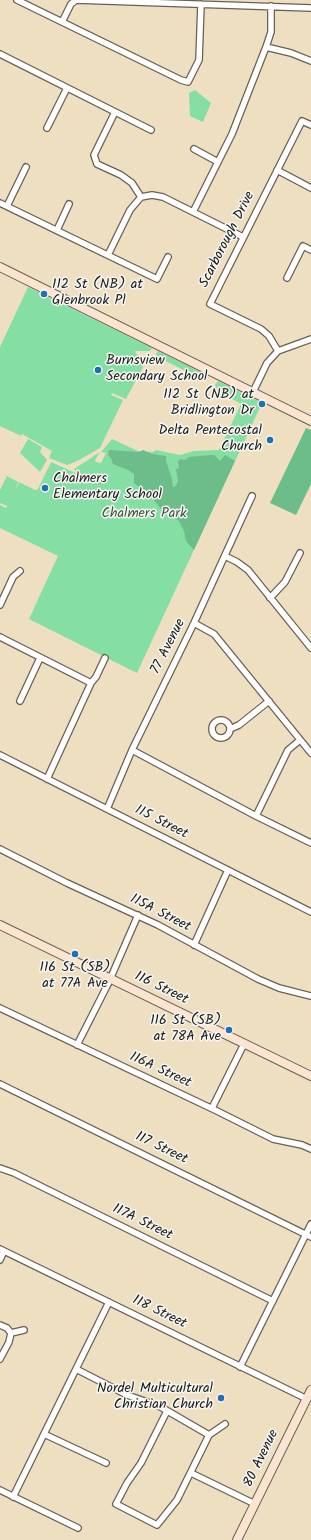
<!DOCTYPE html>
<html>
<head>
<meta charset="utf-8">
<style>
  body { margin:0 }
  canvas { display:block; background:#eedfc1 }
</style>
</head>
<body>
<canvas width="311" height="1540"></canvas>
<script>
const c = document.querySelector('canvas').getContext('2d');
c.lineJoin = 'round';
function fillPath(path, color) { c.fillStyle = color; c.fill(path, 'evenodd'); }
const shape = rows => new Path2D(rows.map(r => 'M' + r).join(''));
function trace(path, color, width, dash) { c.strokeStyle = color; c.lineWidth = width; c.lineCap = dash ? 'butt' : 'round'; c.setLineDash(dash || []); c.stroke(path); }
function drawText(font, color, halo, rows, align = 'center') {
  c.font = font + ' Kalam,sans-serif'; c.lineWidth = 3; c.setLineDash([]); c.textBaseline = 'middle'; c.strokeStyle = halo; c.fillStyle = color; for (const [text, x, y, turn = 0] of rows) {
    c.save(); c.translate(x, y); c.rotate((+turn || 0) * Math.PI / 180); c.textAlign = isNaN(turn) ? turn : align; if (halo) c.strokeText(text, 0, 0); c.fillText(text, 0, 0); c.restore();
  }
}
fillPath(shape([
  [195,90,211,103,203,122,190,116,189,93],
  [28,287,152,348,150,351,135,351,143,367,126,399,112,393,111,395,123,400,100,448,77,461,67,465,49,458,52,451,22,434,21,436,0,426,0,347],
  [158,351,206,375,206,377,202,379,157,357,156,354],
  [218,381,260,402,261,405,137,673,29,619,58,556,0,528,0,505,6,508,7,506,0,503,0,490,7,476,18,482,15,490,19,482,35,490,38,489,51,462,78,474,74,469,100,452,95,460,96,462,101,463,106,453,101,452,112,439,138,451,153,452,156,450,180,455,194,451,219,450,241,404,218,391,215,385],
  [28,439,42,447,40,452,47,460,40,472,20,453]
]), '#85dea3');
fillPath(shape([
  [306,428,311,430,311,484,296,515,270,503],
  [109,450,139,452,143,450,152,454,166,456,166,461,172,479,173,487,175,487,178,481,176,469,179,468,178,461,181,459,185,460,189,457,210,455,214,455,220,461,225,455,235,461,194,550,186,541,184,531,179,521,163,511,151,497,134,483,134,474,128,470,113,464,111,458,108,455]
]), '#6cbd89');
const street = shape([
  [17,0,181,80,188,82,199,60,201,4],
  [62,22,71,4,76,0,311,8],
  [266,47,291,53,311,61],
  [0,54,151,130],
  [115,112,94,155,97,164,121,175,132,183,141,197],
  [47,128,67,88],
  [194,149,218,162],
  [277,170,311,188],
  [0,203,157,279,168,257],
  [7,206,26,167],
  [193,212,232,134,266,47,271,32,271,6],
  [57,230,69,204],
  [108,255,130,210,141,197,152,195,163,197,243,237],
  [287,278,303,246,311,250],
  [278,351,269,336,261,329,210,304,302,121,311,125],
  [253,392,267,363,278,351,311,339],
  [225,556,237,562,248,570,311,648],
  [270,598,285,582,300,553],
  [0,605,13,577,20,571],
  [194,623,214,634,311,753],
  [0,637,91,683],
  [20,701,40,658],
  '212 729a9 9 0 1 1 18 0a9 9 0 1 1-18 0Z',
  [230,729,239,725,269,701],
  [132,750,256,816,311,843],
  [0,755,311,912],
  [47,779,91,683,96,677,105,658],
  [107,809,132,750,194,623,252,496],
  [256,816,288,750,300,740],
  [0,849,67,883,158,925,258,979,279,988,311,996],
  [194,945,228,870],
  [0,1008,217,1111,273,1139,302,1145,311,1149],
  [77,1045,108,984,138,915],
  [0,1084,311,1237],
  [212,1108,244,1044],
  [0,1168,14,1173,273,1301],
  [0,1249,307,1399],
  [0,1260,4,1251],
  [0,1325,7,1328,11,1333],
  [11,1333,24,1330],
  [0,1359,9,1342,11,1333],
  [240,1367,311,1224],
  [76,1369,127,1395,159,1406,209,1435],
  [167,1411,141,1463,127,1483,116,1504,157,1525,177,1500,209,1435,225,1424],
  [44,1434,106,1463],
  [191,1473,255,1504],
  [0,1490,78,1528],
  [13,1497,109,1302]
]);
const secondary = shape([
  [0,267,311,421],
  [0,925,311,1076],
  [237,1540,311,1390]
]);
trace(street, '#666056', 8);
trace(secondary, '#666056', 10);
trace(street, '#fff', 5.5);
trace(secondary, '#fce5d0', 8);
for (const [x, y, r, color] of [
  [44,294,4,"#1f6fb2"],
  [98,370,4,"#1f6fb2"],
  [262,404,4,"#1f6fb2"],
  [270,440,4,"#1f6fb2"],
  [45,488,4,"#1f6fb2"],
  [75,954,4,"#1f6fb2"],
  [229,1030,4,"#1f6fb2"],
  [221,1398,4,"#1f6fb2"]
]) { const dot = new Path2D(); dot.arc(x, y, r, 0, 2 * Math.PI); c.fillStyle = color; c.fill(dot); trace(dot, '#f6f6f2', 1.5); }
drawText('14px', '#1c1c1c', '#f6f6f2', [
  ["Scarborough Drive",228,240,-63],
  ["77 Avenue",169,647,-63],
  ["115 Street",161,823,27],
  ["115A Street",160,914,27],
  ["116 Street",161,989,26],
  ["116A Street",160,1071,25],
  ["117 Street",161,1149,26],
  ["117A Street",142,1223,26],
  ["118 Street",159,1313,26],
  ["80 Avenue",262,1459,-64]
]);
drawText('14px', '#1c1c1c', '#f6f6f2', [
  ["112 St (NB) at",52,286,"left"],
  ["Glenbrook Pl",52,302,"left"],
  ["Burnsview",106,362,"left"],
  ["Secondary School",106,378,"left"],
  ["112 St (NB) at",254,396],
  ["Bridlington Dr",254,412],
  ["Delta Pentecostal",262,432],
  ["Church",262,448],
  ["Chalmers",53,480,"left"],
  ["Elementary School",53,496,"left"],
  ["116 St (SB)",75,969,"center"],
  ["at 77A Ave",75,985,"center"],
  ["116 St (SB)",221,1022],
  ["at 78A Ave",221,1038],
  ["Nordel Multicultural",213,1390],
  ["Christian Church",213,1406]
], 'right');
drawText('14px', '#3c5644', '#f6f6f2', [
  ["Chalmers Park",144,515]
]);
</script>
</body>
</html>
